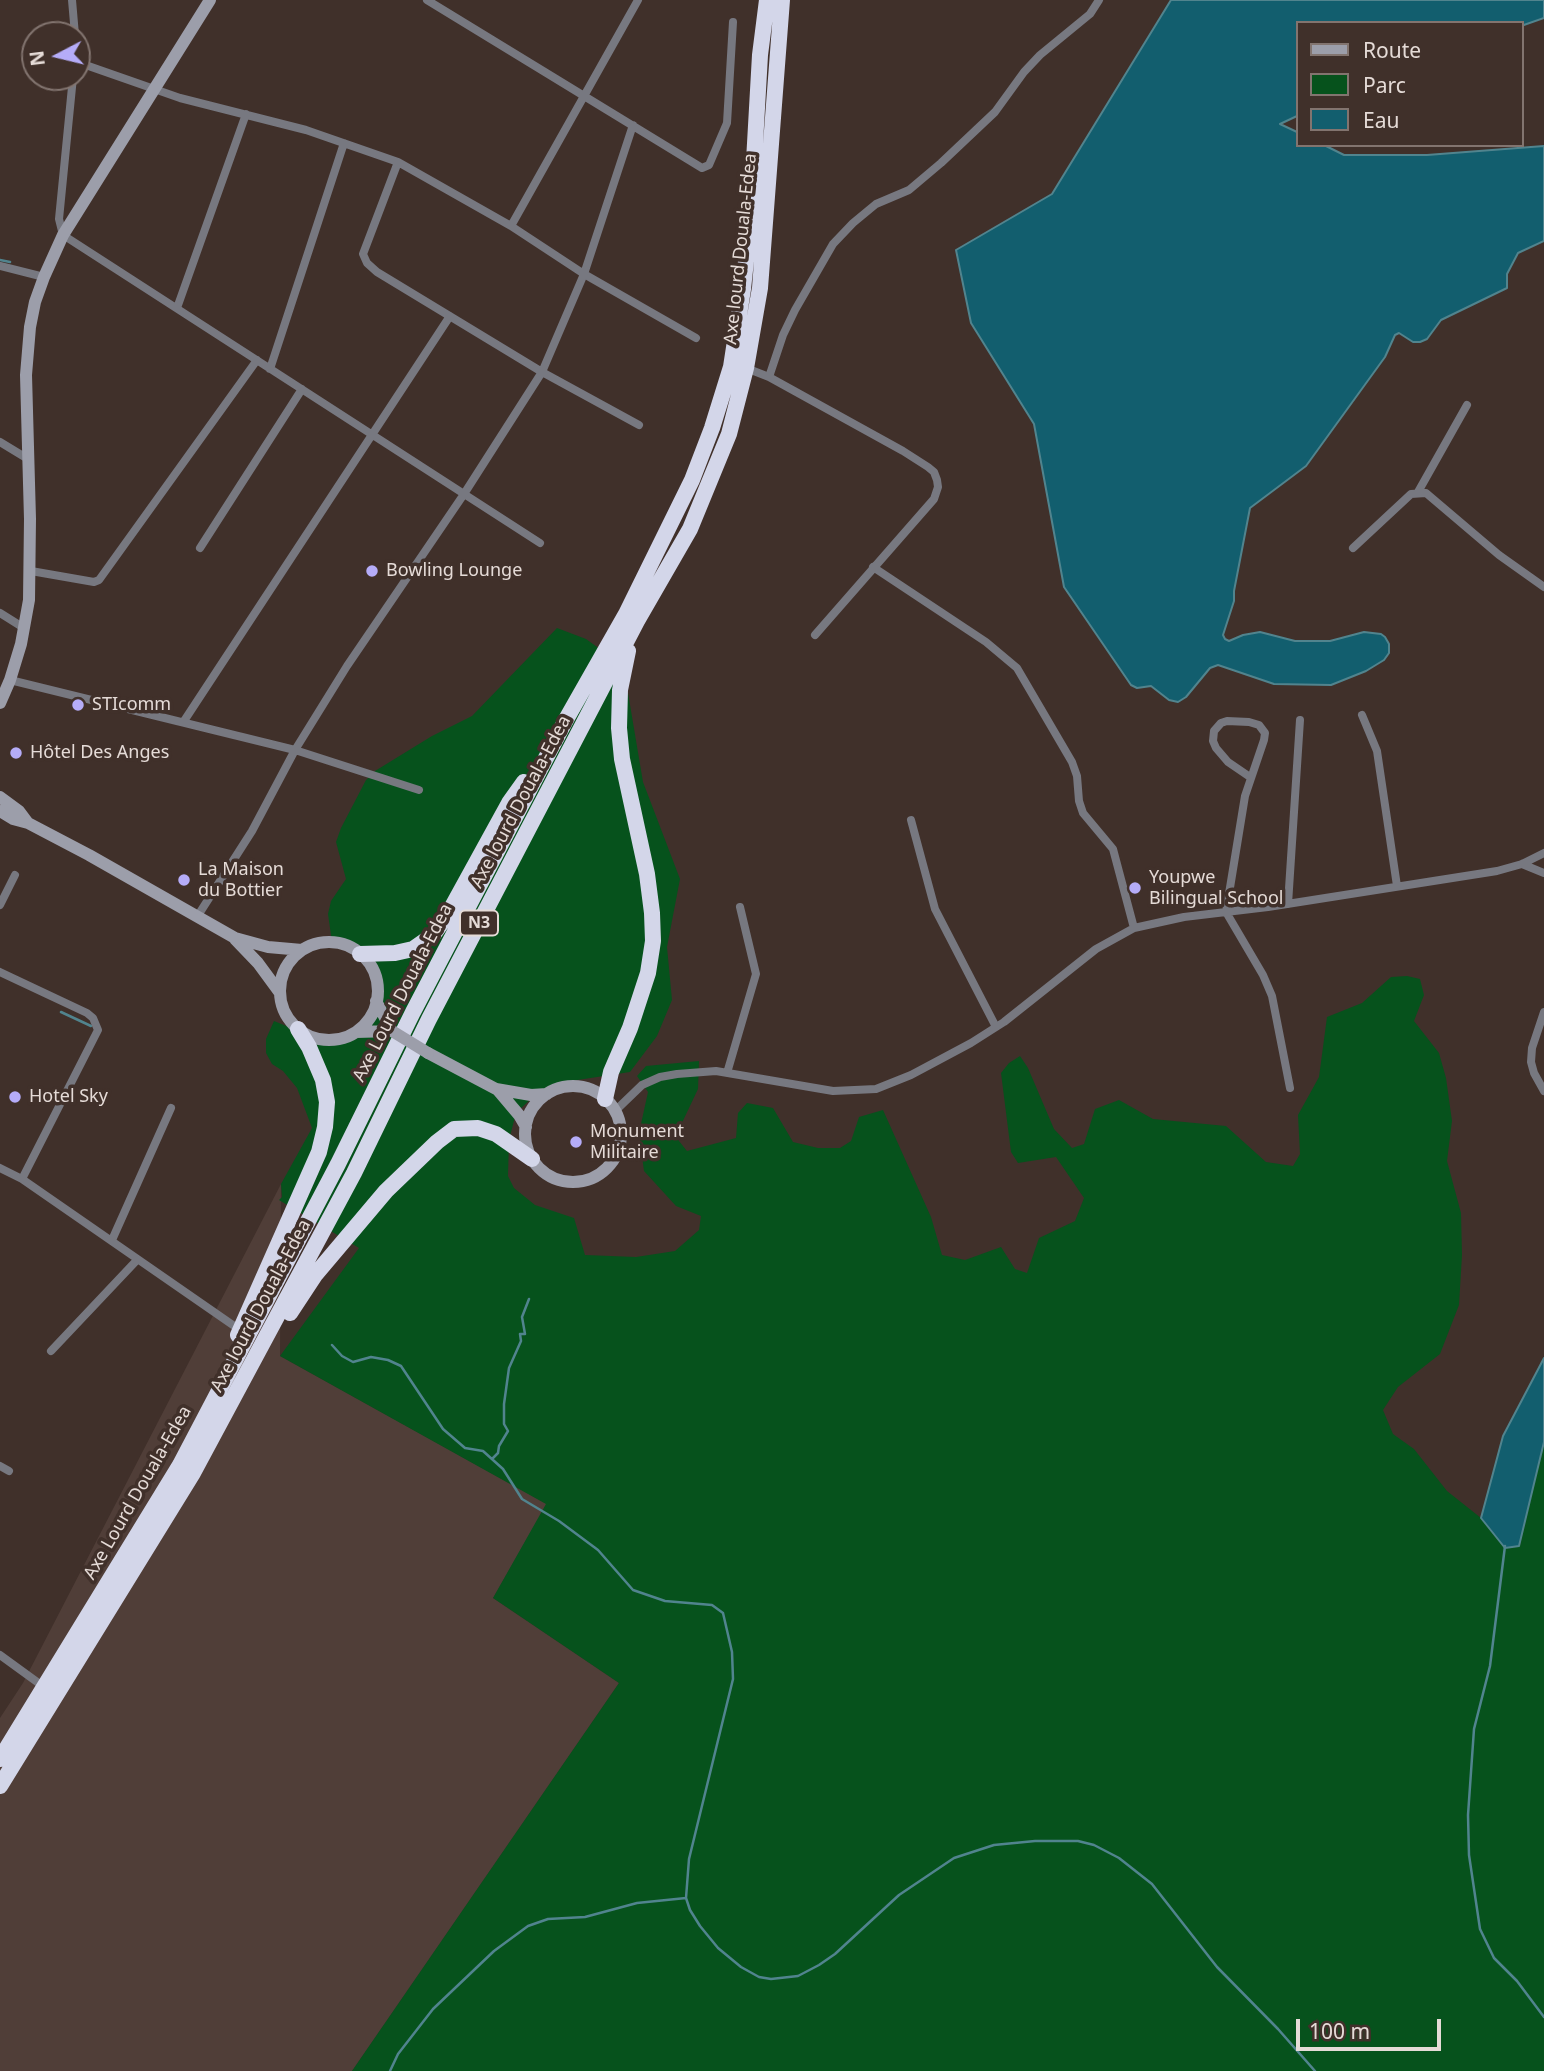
<!DOCTYPE html>
<html>
<head>
<meta charset="utf-8">
<style>
  body { margin:0 }
  #map { position:relative; width:1544px; height:2071px; overflow:hidden; background:#40302a; font-family:"Noto Sans",sans-serif }
  canvas { display:block }
  .legend { position:absolute; left:1296px; top:21px; width:228px; height:126px; box-sizing:border-box; background:#40302a; border:2px solid #82746f; margin:0; padding:9px 12px; list-style:none; font-size:21px; color:#e5dbd7 }
  .legend li { display:flex; align-items:center; gap:14px; height:35px }
  .legend b { width:35px; border:2px solid #82746f }
  .north { position:absolute; left:21px; top:21px; width:70px; height:70px; box-sizing:border-box; background:#40302a; border:2px solid #82746f; border-radius:50%; rotate:263deg; font-size:19px; font-weight:700; line-height:28px; text-align:center; color:#e5dbd7 }
  .north::after { content:''; display:block; margin:auto; width:24px; height:32px; background:#b5acf8; clip-path:polygon(50% 0,100% 100%,50% 72%,0 100%) }
  .scale { position:absolute; left:1296px; top:2019px; width:145px; height:32px; box-sizing:border-box; border:4px solid #e5dbd7; border-top:0; padding-left:9px; font-size:21px; line-height:24px; white-space:nowrap; color:#e5dbd7; -webkit-text-stroke:5px #40302a; paint-order:stroke }
</style>
</head>
<body>
<div id="map">
<canvas width="1544" height="2071"></canvas>
<ul class="legend">
<li><b style="height:9px;background:#9c9eaa"></b>Route</li>
<li><b style="height:19px;background:#06521c"></b>Parc</li>
<li><b style="height:19px;background:#125e6e"></b>Eau</li>
</ul>
<div class="north">N</div>
<div class="scale">100 m</div>
</div>
<script>
const c = document.querySelector('canvas').getContext('2d');
c.lineJoin = 'round';
function fillPath(path, color) { c.fillStyle = color; c.fill(path, 'evenodd'); }
const shape = rows => new Path2D(rows.map(r => 'M' + r).join(''));
function trace(path, color, width, dash) { c.strokeStyle = color; c.lineWidth = width; c.lineCap = dash ? 'butt' : 'round'; c.setLineDash(dash || []); c.stroke(path); }
function drawText(font, color, halo, rows, align = 'center') {
  c.font = font + ' "Noto Sans",sans-serif'; c.lineWidth = 7; c.setLineDash([]); c.textBaseline = 'middle'; c.strokeStyle = halo; c.fillStyle = color; for (const [text, x, y, turn = 0] of rows) {
    c.save(); c.translate(x, y); c.rotate((+turn || 0) * Math.PI / 180); c.textAlign = isNaN(turn) ? turn : align; if (halo) c.strokeText(text, 0, 0); c.fillText(text, 0, 0); c.restore();
  }
}
fillPath(shape([
  [281,1184,280,1356,547,1504,493,1598,619,1683,352,2071,0,2071,0,1718,23,1683]
]), '#503e38');
fillPath(shape([
  [557,628,586,639,625,667,621,693,628,693,643,782,680,879,667,947,672,1000,657,1036,630,1072,571,1081,535,1095,516,1113,509,1140,508,1176,514,1188,535,1205,574,1218,585,1255,636,1257,675,1251,699,1230,701,1216,676,1206,644,1171,639,1133,648,1092,637,1076,646,1066,699,1061,698,1089,681,1125,671,1131,687,1151,736,1138,738,1113,747,1103,773,1108,793,1142,818,1148,840,1148,851,1141,859,1117,883,1110,931,1217,942,1255,965,1260,1001,1247,1015,1269,1027,1273,1039,1238,1075,1221,1084,1198,1056,1157,1018,1163,1011,1152,1001,1073,1009,1063,1020,1056,1028,1068,1054,1129,1072,1148,1084,1144,1095,1109,1119,1100,1153,1119,1226,1126,1266,1162,1293,1166,1300,1154,1298,1115,1319,1077,1327,1017,1362,1003,1391,977,1407,976,1420,979,1424,995,1414,1021,1439,1053,1446,1078,1452,1121,1447,1161,1461,1213,1462,1255,1459,1305,1440,1354,1398,1387,1383,1410,1393,1434,1414,1449,1447,1491,1481,1518,1505,1548,1520,1545,1544,1442,1544,2071,352,2071,619,1683,493,1598,546,1504,280,1356,359,1248,279,1200,282,1197,281,1184,312,1128,297,1088,283,1071,272,1064,266,1053,266,1039,274,1021,318,1039,332,1040,356,1032,366,1022,376,1001,377,983,371,967,360,954,352,948,332,942,328,914,331,901,346,879,336,842,341,828,366,780,375,771,432,736,472,716]
]), '#06521c');
const water = shape([
  [1171,0,1544,0,1544,18,1521,26,1521,23,1297,23,1297,116,1280,124,1297,132,1297,145,1324,145,1344,155,1427,155,1544,146,1544,241,1518,253,1507,274,1507,288,1441,320,1427,339,1420,342,1413,342,1399,333,1395,335,1385,357,1306,466,1250,508,1234,591,1234,601,1223,635,1225,639,1229,641,1243,635,1260,632,1295,641,1330,641,1364,632,1381,634,1385,637,1389,644,1389,653,1384,660,1366,671,1331,685,1274,684,1218,665,1210,668,1186,697,1178,702,1169,700,1151,686,1137,688,1131,685,1064,587,1034,424,971,323,956,250,1052,194,1171,0],
  [1544,1358,1544,1442,1519,1546,1505,1548,1481,1518,1503,1436,1544,1358]
]);
fillPath(water, '#125e6e');
trace(water, '#51848e', 2);
trace(shape([
  [0,260,10,262],
  [61,1012,91,1026],
  [332,1345,342,1356,353,1362,371,1357,388,1360,401,1366,443,1429,465,1448,483,1451,503,1469,522,1499,559,1521,598,1550,633,1590,665,1601,712,1605,723,1613,732,1652,733,1679,689,1859,686,1898,690,1910,700,1926,718,1948,741,1967,759,1977,771,1979,798,1976,819,1965,835,1954,899,1895,954,1858,994,1845,1035,1841,1078,1841,1094,1845,1119,1858,1152,1884,1217,1967,1278,2029,1315,2071],
  [493,1458,498,1453,499,1446,508,1431,504,1424,504,1404,509,1368,521,1341,520,1334,525,1334,522,1317,529,1299],
  [1505,1546,1490,1666,1474,1729,1468,1815,1469,1855,1480,1929,1494,1958,1517,1981,1544,2017],
  [390,2071,398,2054,433,2009,494,1951,528,1926,548,1919,585,1917,637,1903,686,1898]
]), '#51848e', 2.5);
trace(shape([
  [72,0,75,35],
  [427,0,702,168,709,165,727,123,733,22],
  [77,62,180,98,306,130,398,162,511,226,584,274,696,338],
  [73,77,59,219,63,235,540,543],
  [398,162,363,254,367,263,377,272,542,372,639,425],
  [511,226,638,0],
  [0,266,44,277],
  [177,308,246,114],
  [746,368,769,377,903,451,928,467,934,472,937,480,938,487,934,499,815,635],
  [270,369,344,143],
  [769,377,783,335,795,310,833,244,853,223,876,204,909,190,941,163,995,112,1024,72,1040,55,1090,14,1099,0],
  [0,442,28,459],
  [1418,492,1467,405],
  [200,548,302,389],
  [1353,548,1411,494,1426,493,1499,555,1544,587],
  [873,567,986,642,1017,668,1072,762,1077,776,1079,801,1083,813,1113,849,1134,928],
  [31,571,94,582,99,580,257,360],
  [0,613,24,628],
  [10,680,295,750,419,790],
  [1362,715,1377,751,1397,886],
  [184,721,450,316],
  [1250,777,1228,762,1216,748,1213,741,1214,731,1221,723,1227,721,1249,722,1259,725,1265,733,1264,740,1245,796,1226,912,1263,975,1272,996,1290,1088],
  [911,820,935,909,996,1027],
  [1522,864,1544,873],
  [1288,904,1300,720],
  [0,905,15,875],
  [197,917,252,831,295,750,347,666,464,494,542,372,584,274,633,125],
  [0,972,87,1013,93,1018,98,1030,22,1179,240,1330],
  [1544,1012,1532,1048,1531,1062,1534,1073,1544,1091],
  [727,1073,756,974,740,907],
  [615,1111,642,1085,660,1077,677,1074,716,1071,833,1091,876,1089,911,1075,971,1043,1004,1022,1096,949,1134,928,1184,917,1268,907,1497,871,1522,864,1544,853],
  [0,1168,22,1179],
  [112,1240,171,1108],
  [51,1351,137,1260],
  [0,1466,9,1471],
  [0,1655,44,1687]
]), '#777880', 8);
trace(shape([
  [0,703,10,680,21,644,29,600,30,519,26,375,30,327,35,302,44,277,63,235,210,0],
  [0,797,19,811,28,823],
  [0,811,13,819,28,823,89,855,235,938,268,947,302,950],
  [235,939,258,963,280,993],
  '280 991a49 49 0 1 1 98 0a49 49 0 1 1-98 0Z',
  [376,1001,392,1031],
  [356,1032,392,1031],
  [428,1053,496,1089,531,1095,547,1094],
  '525 1134a48 48 0 1 1 96 0a48 48 0 1 1-96 0Z',
  [497,1089,519,1115,526,1127]
]), '#9c9eaa', 12);
trace(shape([
  [360,954,395,953,413,949,433,935,448,914,509,803,524,782],
  [605,1099,611,1072,630,1028,648,973,653,941,652,913,647,874,622,759,619,728,620,690,628,651],
  [290,1313,315,1275,386,1191,437,1142,454,1129,478,1128,496,1134,532,1159],
  [238,1335,319,1152,325,1127,327,1102,323,1080,309,1047,298,1029],
  [0,1759,180,1465,338,1164,413,1012,568,716,626,614,692,480,712,428,731,367,743,289,751,214,760,55,767,0],
  [0,1786,193,1473,354,1173,429,1019,637,621,690,529,729,434,746,368,760,288,782,0]
]), '#d3d6e9', 16);
trace(shape([
  [392,1031,428,1053]
]), '#9c9eaa', 12);
for (const [x, y, r, color] of [
  [372,571,7,"#b5acf8"],
  [78,705,7,"#b5acf8"],
  [16,753,7,"#b5acf8"],
  [184,880,7,"#b5acf8"],
  [1135,888,7,"#b5acf8"],
  [15,1097,7,"#b5acf8"],
  [576,1142,7,"#b5acf8"]
]) { const dot = new Path2D(); dot.arc(x, y, r, 0, 2 * Math.PI); c.fillStyle = color; c.fill(dot); trace(dot, '#40302a', 2.5); }
for (const [x, y, w] of [
  [479,923,38]
]) { const box = new Path2D(); box.roundRect(x - w / 2, y - 12.5, w, 25, 5); c.fillStyle = '#40302a'; c.fill(box); trace(box, '#e5dbd7', 2); }
drawText('bold 16px', '#e5dbd7', null, [
  ["N3",479,923]
]);
drawText('18px', '#e5dbd7', '#40302a', [
  ["Axe lourd Douala-Edea",741,249,-84],
  ["Axe lourd Douala-Edea",521,802,-62],
  ["Axe Lourd Douala-Edea",403,993,-63],
  ["Axe lourd Douala-Edea",261,1306,-62],
  ["Axe Lourd Douala-Edea",138,1493,-60]
]);
drawText('18px', '#e5dbd7', '#40302a', [
  ["Bowling Lounge",386,571],
  ["STIcomm",92,705],
  ["Hôtel Des Anges",30,753],
  ["La Maison",198,870],
  ["du Bottier",198,891],
  ["Youpwe",1149,878],
  ["Bilingual School",1149,899],
  ["Hotel Sky",29,1097],
  ["Monument",590,1132],
  ["Militaire",590,1153]
], 'left');
</script>
</body>
</html>
